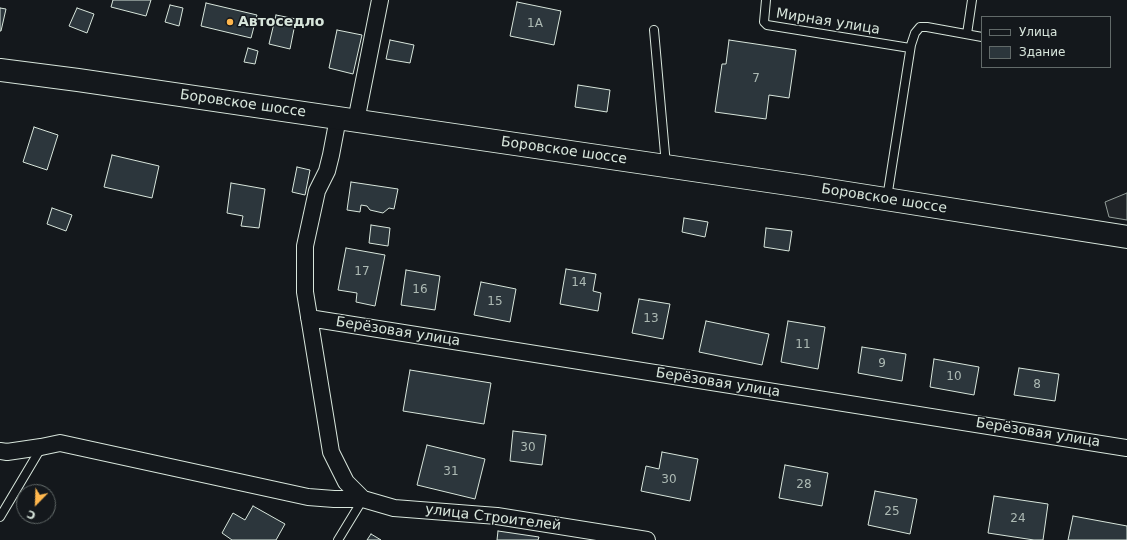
<!DOCTYPE html>
<html>
<head>
<meta charset="utf-8">
<style>
  body { margin:0 }
  #map { position:relative; width:1127px; height:540px; overflow:hidden; background:#14181c; font-family:"DejaVu Sans",sans-serif }
  canvas { display:block }
  .legend { position:absolute; left:981px; top:16px; width:130px; height:52px; box-sizing:border-box; background:#14181c; border:1px solid #626a69; margin:0; padding:5px 7px; list-style:none; font-size:12px; color:#d8e6dc }
  .legend li { display:flex; align-items:center; gap:8px; height:20px }
  .legend b { width:20px; border:1px solid #626a69 }
  .north { position:absolute; left:16px; top:484px; width:40px; height:40px; box-sizing:border-box; background:#14181c; border:1px solid #626a69; border-radius:50%; rotate:203deg; font-size:11px; font-weight:700; line-height:16px; text-align:center; color:#d8e6dc }
  .north::after { content:''; display:block; margin:auto; width:14px; height:18px; background:#ffb74d; clip-path:polygon(50% 0,100% 100%,50% 72%,0 100%) }
</style>
</head>
<body>
<div id="map">
<canvas width="1127" height="540"></canvas>
<ul class="legend">
<li><b style="height:5px;background:#14181c"></b>Улица</li>
<li><b style="height:11px;background:#2c363c"></b>Здание</li>
</ul>
<div class="north">С</div>
</div>
<script>
const c = document.querySelector('canvas').getContext('2d');
c.lineJoin = 'round';
function fillPath(path, color) { c.fillStyle = color; c.fill(path, 'evenodd'); }
const shape = rows => new Path2D(rows.map(r => 'M' + r).join(''));
function trace(path, color, width, dash) { c.strokeStyle = color; c.lineWidth = width; c.lineCap = dash ? 'butt' : 'round'; c.setLineDash(dash || []); c.stroke(path); }
function drawText(font, color, halo, rows, align = 'center') {
  c.font = font + ' "DejaVu Sans",sans-serif'; c.lineWidth = 3; c.setLineDash([]); c.textBaseline = 'middle'; c.strokeStyle = halo; c.fillStyle = color; for (const [text, x, y, turn = 0] of rows) {
    c.save(); c.translate(x, y); c.rotate((+turn || 0) * Math.PI / 180); c.textAlign = isNaN(turn) ? turn : align; if (halo) c.strokeText(text, 0, 0); c.fillText(text, 0, 0); c.restore();
  }
}
const green = shape([
  [1127,193,1127,220,1109,217,1105,202,1127,193]
]);
fillPath(green, '#202428');
trace(green, '#939e99', 1);
const building = shape([
  [113,0,151,0,146,16,111,7,113,0],
  [517,2,561,11,554,45,510,36,517,2],
  [206,3,257,15,251,38,201,26,206,3],
  [170,5,183,8,179,26,165,22,170,5],
  [0,8,6,9,1,31,0,31,0,8],
  [77,8,94,14,87,33,69,26,77,8],
  [276,15,296,19,290,49,269,44,276,15],
  [337,30,362,35,353,74,329,68,337,30],
  [390,40,414,45,410,63,386,59,390,40],
  [729,40,796,50,789,98,769,95,766,119,715,112,722,64,726,64,729,40],
  [248,48,258,51,255,64,244,62,248,48],
  [578,85,610,90,607,112,575,107,578,85],
  [34,127,58,135,47,170,23,162,34,127],
  [112,155,159,166,152,198,104,187,112,155],
  [297,167,310,170,305,195,292,192,297,167],
  [351,182,398,189,394,209,389,208,383,213,370,210,367,206,361,205,360,212,347,210,351,182],
  [231,183,265,189,259,228,241,226,243,216,227,213,231,183],
  [52,208,72,215,66,231,47,224,52,208],
  [684,218,708,222,705,237,682,232,684,218],
  [371,225,390,228,388,246,369,243,371,225],
  [766,228,792,231,789,251,764,247,766,228],
  [346,248,385,255,375,306,356,302,357,293,338,290,346,248],
  [566,269,596,274,593,291,601,293,598,311,560,304,566,269],
  [406,270,440,276,435,310,401,305,406,270],
  [481,282,516,289,510,322,474,315,481,282],
  [639,299,670,304,663,339,632,333,639,299],
  [706,321,769,334,762,365,699,352,706,321],
  [788,321,825,327,818,369,781,362,788,321],
  [862,347,906,354,902,381,858,373,862,347],
  [934,359,979,367,974,395,930,387,934,359],
  [1019,368,1059,374,1055,401,1014,395,1019,368],
  [410,370,491,383,484,424,403,411,410,370],
  [513,431,546,435,542,465,510,461,513,431],
  [427,445,485,459,475,499,417,485,427,445],
  [662,452,698,459,690,501,641,491,646,466,659,469,662,452],
  [785,465,828,473,822,506,779,498,785,465],
  [875,491,917,499,910,534,868,525,875,491],
  [994,496,1048,504,1043,540,1034,540,988,533,994,496],
  [253,506,285,524,276,540,232,540,222,533,233,513,245,520,253,506],
  [1073,516,1127,526,1127,540,1068,540,1073,516],
  [498,531,539,537,538,540,497,540,498,531],
  [371,534,381,540,367,540,371,534]
]);
fillPath(building, '#2c363c');
trace(building, '#d8e6dc', 1);
const lane = shape([
  [766,0,764,22,767,25,910,48],
  [654,30,666,165],
  [967,34,972,0],
  [887,198,911,45,915,33,920,27,927,27,982,37],
  [0,517,41,448],
  [338,540,363,499]
]);
const street = shape([
  [338,118,331,155,327,171,317,191,305,246,305,292,331,452,346,482,363,499],
  [356,121,380,0],
  [309,318,1127,448],
  [0,451,7,452,41,447,60,443,308,497,334,499,363,499,394,508,497,516,647,540]
]);
const secondary = shape([
  [0,70,78,80,809,187,1127,237]
]);
trace(lane, '#d8e6dc', 10);
trace(street, '#d8e6dc', 18);
trace(secondary, '#d8e6dc', 24);
trace(lane, '#14181c', 8);
trace(street, '#14181c', 16);
trace(secondary, '#14181c', 22);
for (const [x, y, r, color] of [
  [230,22,4,"#ffb74d"]
]) { const dot = new Path2D(); dot.arc(x, y, r, 0, 2 * Math.PI); c.fillStyle = color; c.fill(dot); trace(dot, '#14181c', 1.5); }
drawText('12px', '#adbab4', null, [
  ["1А",535,24],
  ["7",756,79],
  ["17",362,272],
  ["14",579,283],
  ["16",420,290],
  ["15",495,302],
  ["13",651,319],
  ["11",803,345],
  ["9",882,364],
  ["10",954,377],
  ["8",1037,385],
  ["30",528,448],
  ["31",451,472],
  ["30",669,480],
  ["28",804,485],
  ["25",892,512],
  ["24",1018,519]
]);
drawText('bold 14px', '#d8e6dc', '#14181c', [
  ["Автоседло",238,22]
], 'left');
drawText('14px', '#d8e6dc', '#14181c', [
  ["Мирная улица",828,22,9],
  ["Боровское шоссе",243,104,8],
  ["Боровское шоссе",564,151,8],
  ["Боровское шоссе",884,199,9],
  ["Берёзовая улица",398,332,9],
  ["Берёзовая улица",718,383,9],
  ["Берёзовая улица",1038,433,9],
  ["улица Строителей",493,518,7]
]);
</script>
</body>
</html>
